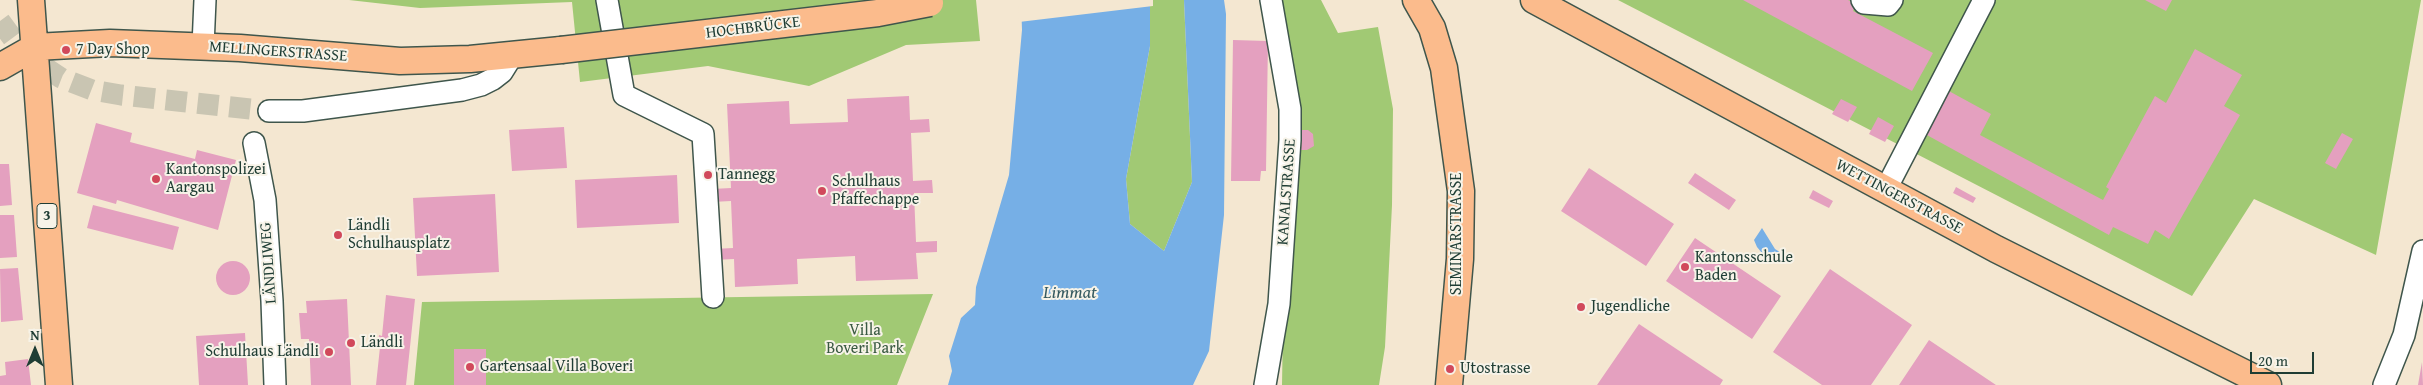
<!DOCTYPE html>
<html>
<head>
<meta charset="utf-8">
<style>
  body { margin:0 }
  #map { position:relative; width:2423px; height:385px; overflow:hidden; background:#f4e7d1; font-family:"Gentium Book Plus",serif }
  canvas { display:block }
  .north { position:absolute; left:10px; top:325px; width:50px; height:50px; -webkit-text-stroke:4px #f7f3e8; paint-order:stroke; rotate:0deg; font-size:14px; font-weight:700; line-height:20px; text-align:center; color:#1f3d34 }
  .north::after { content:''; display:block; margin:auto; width:18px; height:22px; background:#1f3d34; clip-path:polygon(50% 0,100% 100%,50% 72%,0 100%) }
  .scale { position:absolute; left:2250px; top:352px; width:64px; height:22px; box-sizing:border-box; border:2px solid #1f3d34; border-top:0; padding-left:6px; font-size:15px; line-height:18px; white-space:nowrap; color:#1f3d34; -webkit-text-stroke:4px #f7f3e8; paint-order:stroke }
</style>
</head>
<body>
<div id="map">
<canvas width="2423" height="385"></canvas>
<div class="north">N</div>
<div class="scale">20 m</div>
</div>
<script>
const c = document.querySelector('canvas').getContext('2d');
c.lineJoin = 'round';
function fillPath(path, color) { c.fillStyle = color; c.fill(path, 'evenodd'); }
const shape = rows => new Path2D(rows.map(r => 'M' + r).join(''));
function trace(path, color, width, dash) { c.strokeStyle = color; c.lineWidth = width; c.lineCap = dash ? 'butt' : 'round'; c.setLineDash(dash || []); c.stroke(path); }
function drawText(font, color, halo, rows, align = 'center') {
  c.font = font + ' "Gentium Book Plus",serif'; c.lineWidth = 4; c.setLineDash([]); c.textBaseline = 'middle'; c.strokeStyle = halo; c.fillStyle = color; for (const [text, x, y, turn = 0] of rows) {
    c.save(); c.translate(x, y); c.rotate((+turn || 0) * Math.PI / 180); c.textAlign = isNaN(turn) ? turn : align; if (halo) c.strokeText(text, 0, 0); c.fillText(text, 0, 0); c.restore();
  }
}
fillPath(shape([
  [349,0,976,0,980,41,906,45,809,86,708,66,580,82,572,2,420,8],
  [1150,0,1184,0,1192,182,1164,251,1130,224,1126,179,1150,46],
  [1263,0,1321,0,1338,33,1378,27,1393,109,1392,205,1385,347,1379,385,1282,385,1284,266,1281,120],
  [1618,0,2421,0,2376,255,2254,199,2192,296],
  [933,294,897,385,414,385,422,302]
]), '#a1c974');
fillPath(shape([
  [1021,0,1150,0,1150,46,1126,179,1130,224,1164,251,1192,182,1184,0,1224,0,1226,14,1224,215,1209,351,1193,385,948,385,952,371,949,356,961,318,975,305,976,287,1009,175,1022,30],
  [1762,228,1775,249,1783,254,1784,258,1762,253,1757,247,1754,240]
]), '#76afe6');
fillPath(shape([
  [1018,0,1153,0,1153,6,1019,22]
]), '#f4e7d1');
fillPath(shape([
  [1743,0,1848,0,1856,4,1853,11,1933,53,1912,91],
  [2145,0,2172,0,2166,11],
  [1233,40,1268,41,1266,171,1261,171,1260,181,1231,181],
  [2195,49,2242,75,2224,106,2240,115,2169,239,2155,230,2148,244,2113,227,2109,235,1925,134,1947,90,1991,114,1980,135,2103,200,2109,189,2106,187,2155,96,2166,103],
  [909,96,910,120,929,119,930,132,911,133,913,181,932,180,933,193,914,193,916,242,937,241,937,252,916,253,918,279,856,281,855,256,797,259,798,284,735,287,734,259,714,260,714,249,733,248,731,201,712,202,712,189,731,188,727,104,789,101,790,124,848,122,847,99],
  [1841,99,1857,107,1848,122,1832,114],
  [1878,117,1894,126,1885,142,1869,134],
  [96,123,132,133,130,142,195,159,197,150,236,160,218,230,117,200,116,204,77,193],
  [564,127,567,168,512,171,509,130],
  [1302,130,1308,130,1313,134,1314,146,1307,150,1301,150],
  [2342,133,2353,139,2336,169,2325,163],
  [0,164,9,164,12,205,0,206],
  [1589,168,1674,224,1646,266,1561,211],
  [1695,173,1736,200,1729,210,1688,183],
  [677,175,679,223,577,228,575,180],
  [1956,187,1976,198,1973,203,1953,193],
  [1813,190,1833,201,1829,208,1809,198],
  [495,194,499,272,417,276,413,198],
  [93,205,179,227,173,250,87,228],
  [0,215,14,215,17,257,0,258],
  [1695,238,1781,296,1752,339,1666,281],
  '216 278a17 17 0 1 1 34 0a17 17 0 1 1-34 0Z',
  [18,268,23,320,1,322,0,269],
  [1830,269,1912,325,1871,385,1822,385,1773,352],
  [386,295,415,299,406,385,376,385,380,347,377,347,379,335,382,336],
  [347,299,351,385,311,385,309,339,301,339,299,313,307,313,306,301],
  [1639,324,1723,380,1720,385,1597,385],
  [245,333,248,385,199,385,196,336],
  [1929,340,1996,385,1899,385],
  [454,349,486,349,486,385,454,385],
  [28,359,31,385,0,385,0,376,6,375,5,362],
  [2422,362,2423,385,2418,385]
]), '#e4a0bf');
trace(shape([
  [0,21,17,44,40,64,61,78,92,90,121,95,269,111]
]), '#c9c5b2', 21, [21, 11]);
const minor = shape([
  [607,0,624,95,703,134,713,297],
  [1862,0,1864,3,1888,5,1892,0],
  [203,46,205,0],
  [269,111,303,111,462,90,481,85,493,79,502,72,512,56],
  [254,143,265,200,272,301,275,385],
  [1886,189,1984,0],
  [1265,385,1279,304,1290,140,1290,109,1271,0],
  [2384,385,2404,335,2423,251]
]);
const major = shape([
  [31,0,59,385],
  [1416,0,1432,28,1444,68,1461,191,1460,259,1449,385],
  [1534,0,1996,249,2268,385],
  [0,67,35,47,110,43,240,48,400,61,470,59,561,50]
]);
trace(minor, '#3f564c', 24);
trace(major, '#3f564c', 29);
trace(minor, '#fff', 21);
trace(major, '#fbbb8c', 26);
const majorBridge = shape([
  [561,50,878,13,930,3]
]);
trace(majorBridge, '#3f564c', 29, []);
trace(majorBridge, '#fbbb8c', 26);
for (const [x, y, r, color] of [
  [66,50,5,"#d1495b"],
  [708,175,5,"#d1495b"],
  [156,179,5,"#d1495b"],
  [822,191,5,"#d1495b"],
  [338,235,5,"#d1495b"],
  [1685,267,5,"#d1495b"],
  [1581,307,5,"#d1495b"],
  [351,343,5,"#d1495b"],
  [329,352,5,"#d1495b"],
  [470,367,5,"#d1495b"],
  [1450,369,5,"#d1495b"]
]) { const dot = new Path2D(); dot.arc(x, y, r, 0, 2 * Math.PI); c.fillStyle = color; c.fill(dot); trace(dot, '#f7f3e8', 2); }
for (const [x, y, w] of [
  [47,216,20]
]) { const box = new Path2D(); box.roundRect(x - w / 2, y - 12.5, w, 25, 4); c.fillStyle = '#f7f3e8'; c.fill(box); trace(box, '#1f3d34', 1); }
drawText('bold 15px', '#1f3d34', null, [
  ["3",47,216]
]);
drawText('16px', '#1f3d34', '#f7f3e8', [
  ["HOCHBRÜCKE",753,28,-7],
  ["MELLINGERSTRASSE",278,52,4],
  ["KANALSTRASSE",1287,192,-86],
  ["WETTINGERSTRASSE",1899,197,28],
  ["SEMINARSTRASSE",1457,234,-90],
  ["LÄNDLIWEG",269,263,-94]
]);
drawText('16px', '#1f3d34', '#f7f3e8', [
  ["7 Day Shop",76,50],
  ["Kantonspolizei",166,170],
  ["Aargau",166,188],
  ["Tannegg",718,175],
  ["Schulhaus",832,182],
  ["Pfaffechappe",832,200],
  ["Ländli",348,226],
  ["Schulhausplatz",348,244],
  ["Kantonsschule",1695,258],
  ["Baden",1695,276],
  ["Jugendliche",1591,307],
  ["Ländli",361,343],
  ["Schulhaus Ländli",319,352,"right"],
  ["Gartensaal Villa Boveri",480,367],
  ["Utostrasse",1460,369]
], 'left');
drawText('16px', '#395941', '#f7f3e8', [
  ["Villa",865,331],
  ["Boveri Park",865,349]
]);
drawText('italic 18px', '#355a60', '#f7f3e8', [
  ["Limmat",1070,293]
]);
</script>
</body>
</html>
